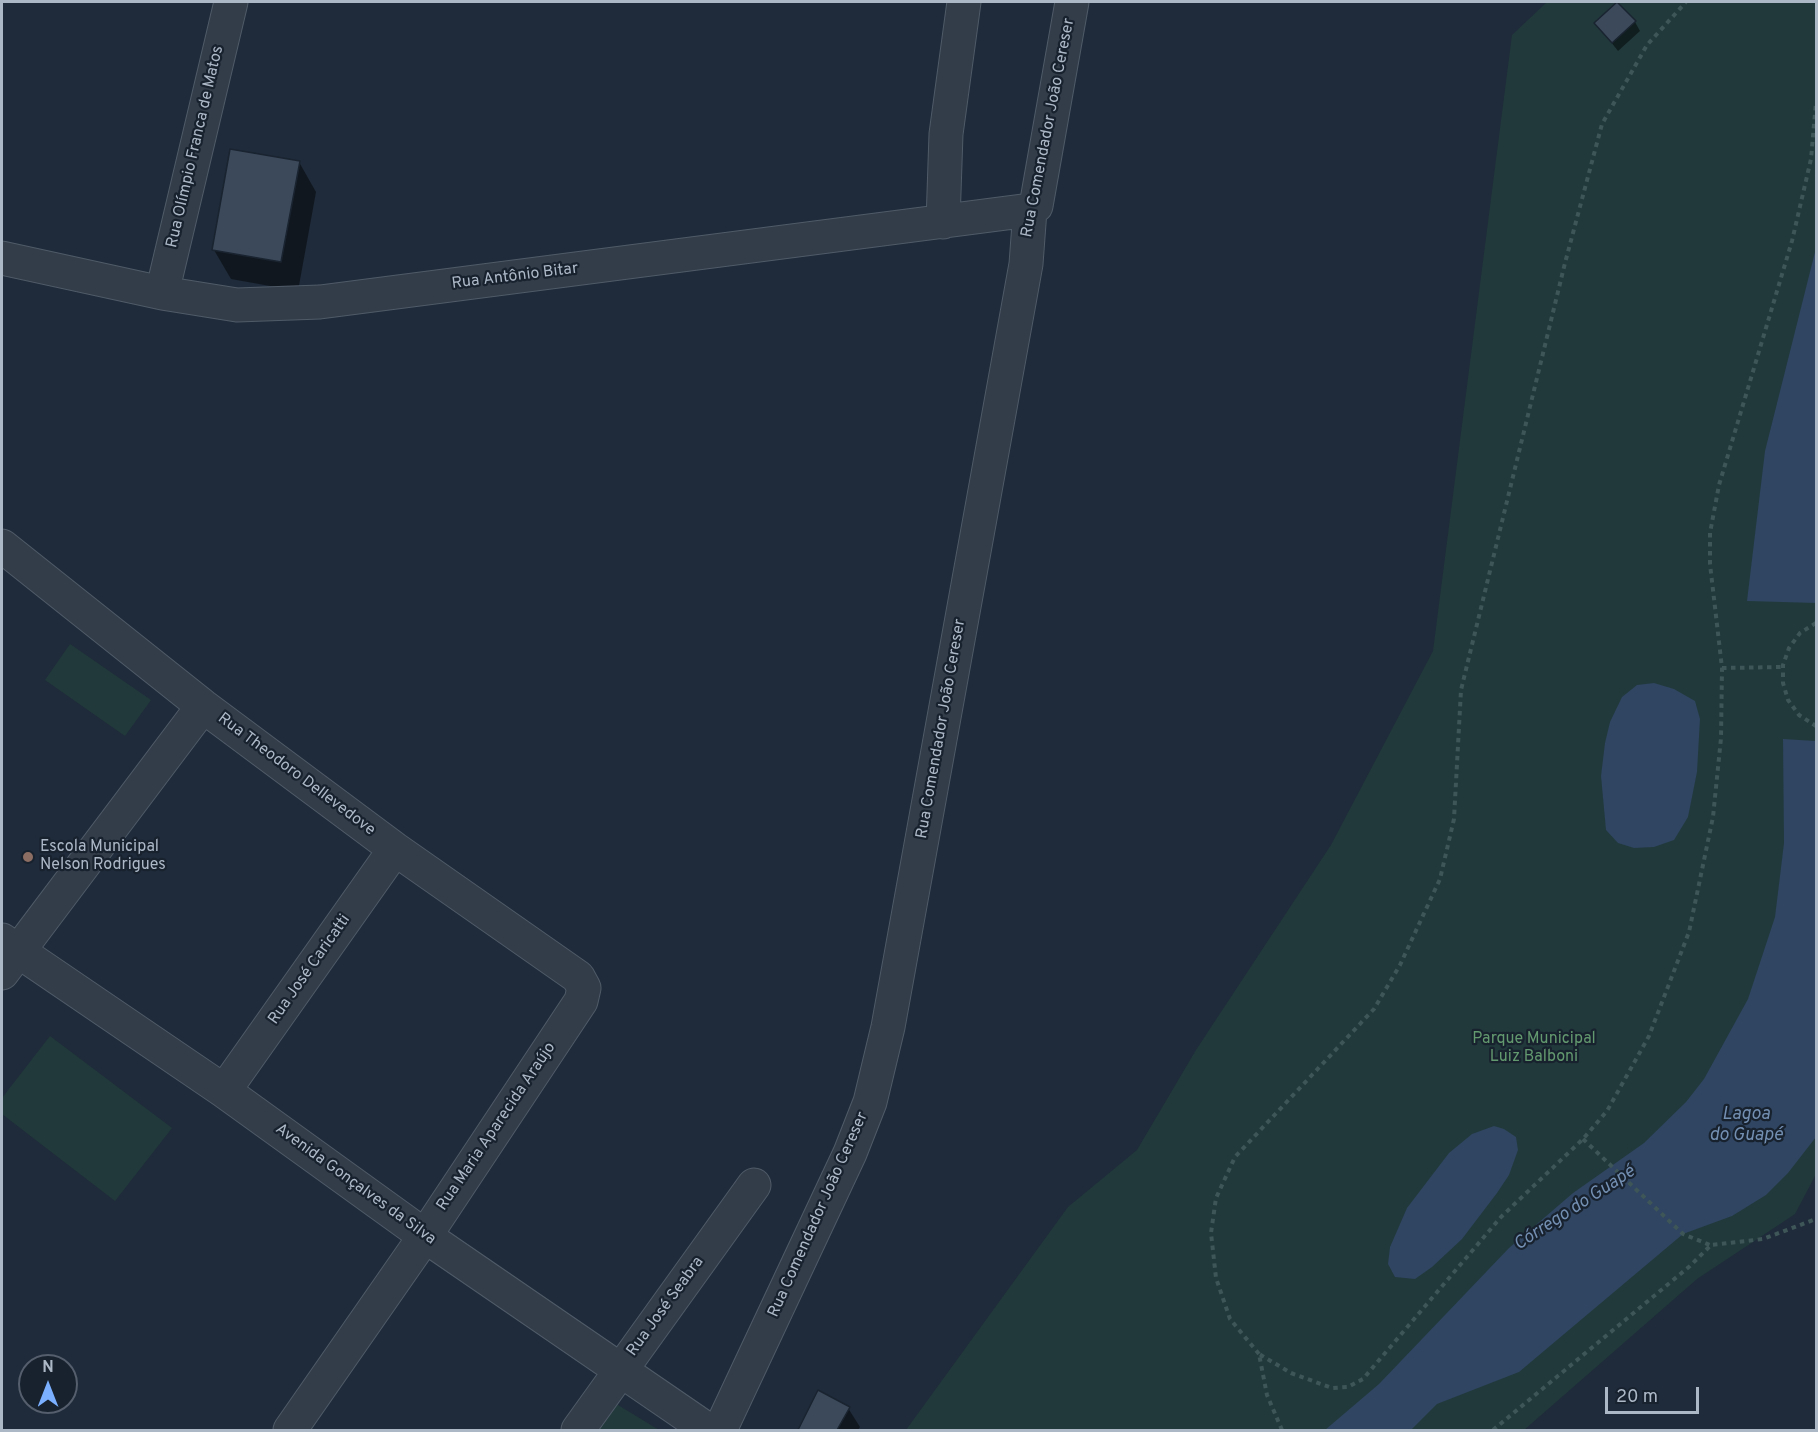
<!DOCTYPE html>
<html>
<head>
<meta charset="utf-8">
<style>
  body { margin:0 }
  #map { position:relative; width:1818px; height:1432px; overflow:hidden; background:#1f2b3a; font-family:Overpass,sans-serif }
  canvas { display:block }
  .frame { position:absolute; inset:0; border:3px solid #adb8c7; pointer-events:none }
  .north { position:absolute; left:18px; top:1354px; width:60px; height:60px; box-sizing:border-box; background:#18222f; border:2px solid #545e6c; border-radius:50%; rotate:0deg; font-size:16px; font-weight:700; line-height:24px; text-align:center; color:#adb8c7 }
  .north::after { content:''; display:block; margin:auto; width:21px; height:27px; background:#7ab0ff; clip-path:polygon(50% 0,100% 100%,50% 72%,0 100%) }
  .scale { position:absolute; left:1605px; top:1387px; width:94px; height:27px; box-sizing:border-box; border:3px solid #adb8c7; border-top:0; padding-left:8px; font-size:18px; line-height:21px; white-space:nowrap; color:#adb8c7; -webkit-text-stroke:4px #18222f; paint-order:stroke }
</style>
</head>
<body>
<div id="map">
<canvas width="1818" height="1432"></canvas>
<div class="frame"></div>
<div class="north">N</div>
<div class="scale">20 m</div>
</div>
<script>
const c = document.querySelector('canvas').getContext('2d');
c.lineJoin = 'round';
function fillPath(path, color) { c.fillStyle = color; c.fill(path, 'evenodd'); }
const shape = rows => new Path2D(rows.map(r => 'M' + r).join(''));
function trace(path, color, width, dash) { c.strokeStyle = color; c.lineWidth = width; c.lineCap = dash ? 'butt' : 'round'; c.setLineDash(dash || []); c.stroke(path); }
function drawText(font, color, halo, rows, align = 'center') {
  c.font = font + ' Overpass,sans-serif'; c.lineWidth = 4.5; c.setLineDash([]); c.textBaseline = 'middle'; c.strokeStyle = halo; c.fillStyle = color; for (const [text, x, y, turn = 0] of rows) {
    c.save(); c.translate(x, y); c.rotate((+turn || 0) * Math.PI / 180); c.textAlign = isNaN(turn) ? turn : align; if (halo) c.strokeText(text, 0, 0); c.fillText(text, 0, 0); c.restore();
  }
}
fillPath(shape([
  [1547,2,1816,2,1816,1174,1795,1214,1697,1279,1524,1430,906,1430,1068,1207,1137,1150,1196,1050,1331,845,1433,651,1512,35],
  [70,644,151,700,125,736,45,680],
  [50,1036,172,1128,115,1201,2,1114,2,1098],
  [618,1404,618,1405,659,1430,599,1430]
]), '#21393b');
fillPath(shape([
  [1816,248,1816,603,1747,601,1765,451],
  [1654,683,1674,689,1695,701,1700,719,1697,772,1688,817,1674,840,1654,847,1634,848,1618,843,1606,830,1601,776,1605,743,1610,722,1622,697,1637,685],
  [1783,739,1816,741,1816,1137,1788,1173,1766,1195,1732,1216,1683,1234,1519,1372,1437,1404,1411,1430,1325,1430,1379,1384,1509,1248,1573,1193,1644,1143,1686,1102,1704,1079,1748,999,1775,917,1784,843],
  [1494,1126,1504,1129,1516,1137,1518,1150,1509,1175,1497,1193,1462,1239,1432,1267,1415,1279,1395,1277,1388,1264,1390,1247,1407,1208,1449,1153,1472,1134]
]), '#2f4561');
fillPath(shape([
  [1635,22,1640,31,1618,51,1596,23],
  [299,162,316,192,298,291,231,279,214,250],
  [819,1392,848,1408,860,1427,858,1430,799,1430]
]), '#0007');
const building = shape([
  [1617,2,1636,21,1612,43,1594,23,1617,2],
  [230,149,300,161,281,262,212,250,230,149],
  [818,1390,850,1407,837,1430,798,1430,818,1390]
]);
fillPath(building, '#3b495a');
trace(building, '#1a2431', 1.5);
const minor = shape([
  [943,222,946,134,964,2],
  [2,258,162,293,237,305,320,302,1030,210],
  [162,293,231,2],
  [2,546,203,706,395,849,578,977,584,988,581,1001,425,1236,290,1430],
  [2,940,224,1091,425,1236,708,1430],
  [2,973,203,706],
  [224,1091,395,849],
  [578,1430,754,1185],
  [720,1430,850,1153,870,1102,888,1027,1026,264,1030,210,1036,206,1072,2]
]);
trace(minor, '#505b68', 35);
trace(shape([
  [1816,623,1800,633,1789,648,1783,665,1783,683,1788,700,1799,715,1816,726],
  [1722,668,1783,667],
  [1583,1139,1683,1234,1710,1245],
  [1259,1354,1230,1319,1216,1278,1211,1233,1216,1198,1235,1157,1374,1009,1400,965,1440,879,1454,819,1461,690,1565,263,1602,124,1647,45,1686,2],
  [1282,1430,1267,1395,1259,1354,1291,1373,1332,1388,1348,1387,1363,1379,1501,1217,1583,1139,1607,1111,1649,1036,1689,932,1713,817,1721,738,1722,668,1710,564,1710,533,1719,485,1792,241,1811,159,1816,102],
  [1493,1430,1690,1266,1711,1245,1763,1239,1816,1219]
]), '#3f5658', 4, [4.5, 4.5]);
trace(minor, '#333d4a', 33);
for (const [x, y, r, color] of [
  [28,857,6,"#8d6e63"]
]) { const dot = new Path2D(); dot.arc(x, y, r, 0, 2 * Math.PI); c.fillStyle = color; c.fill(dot); trace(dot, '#18222f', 2); }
drawText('16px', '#adb8c7', '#18222f', [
  ["Rua Comendador João Cereser",1049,128,-79],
  ["Rua Olímpio Franca de Matos",196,147,-77],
  ["Rua Antônio Bitar",515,277,-7],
  ["Rua Comendador João Cereser",942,729,-80],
  ["Rua Theodoro Dellevedove",296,775,37],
  ["Rua José Caricatti",310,970,-55],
  ["Rua Maria Aparecida Araújo",497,1127,-56],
  ["Avenida Gonçalves da Silva",355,1185,36],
  ["Rua Comendador João Cereser",819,1215,-66],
  ["Rua José Seabra",666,1307,-54]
]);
drawText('16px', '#adb8c7', '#18222f', [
  ["Escola Municipal",40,848],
  ["Nelson Rodrigues",40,866]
], 'left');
drawText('16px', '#63996e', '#18222f', [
  ["Parque Municipal",1534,1040],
  ["Luiz Balboni",1534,1058]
]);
drawText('italic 18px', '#738fb2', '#18222f', [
  ["Lagoa",1746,1115],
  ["do Guapé",1746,1136],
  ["Córrego do Guapé",1575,1209,-33]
]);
</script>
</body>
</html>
